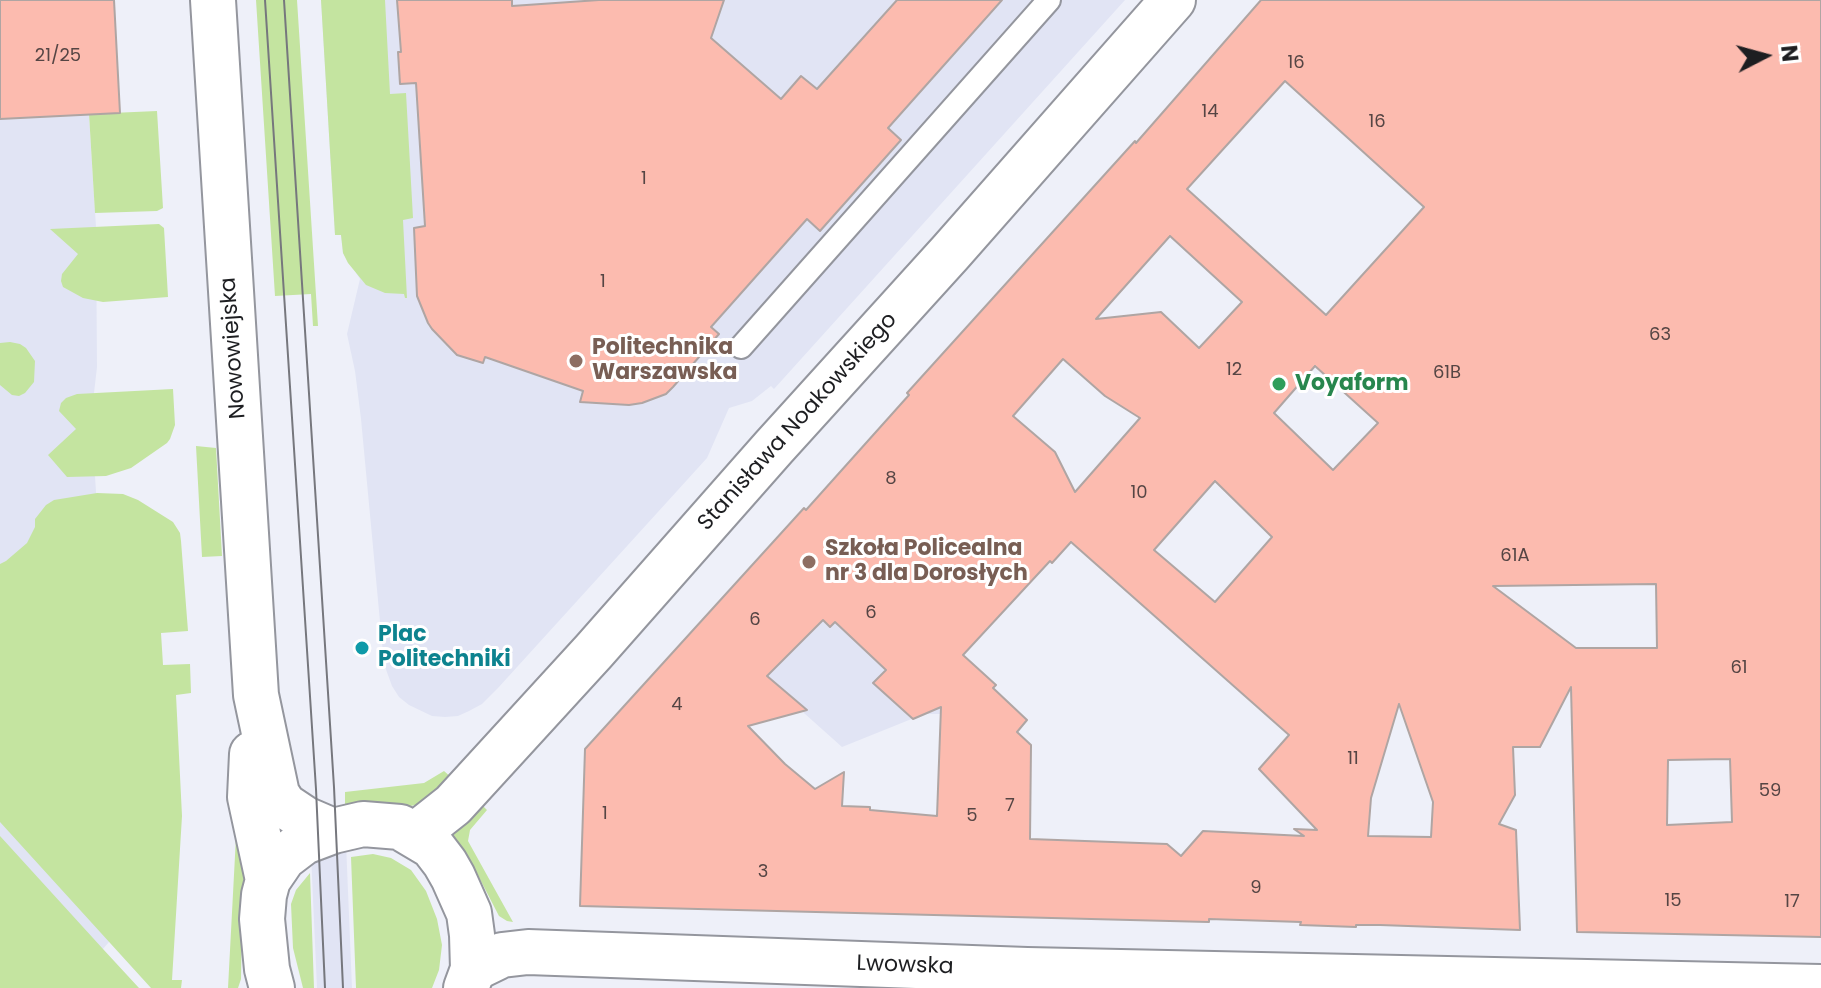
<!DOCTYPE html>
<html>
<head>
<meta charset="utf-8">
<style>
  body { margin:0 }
  #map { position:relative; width:1821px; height:988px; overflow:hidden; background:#eef0f9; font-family:Poppins,sans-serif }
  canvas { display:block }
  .north { position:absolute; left:1725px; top:16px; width:80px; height:80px; -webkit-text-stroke:6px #fff; paint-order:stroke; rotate:84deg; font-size:22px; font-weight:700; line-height:32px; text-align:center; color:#1d1e21 }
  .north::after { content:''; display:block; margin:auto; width:28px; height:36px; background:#1d1e21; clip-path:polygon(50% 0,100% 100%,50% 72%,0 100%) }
</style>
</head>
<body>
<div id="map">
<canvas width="1821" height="988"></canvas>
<div class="north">N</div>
</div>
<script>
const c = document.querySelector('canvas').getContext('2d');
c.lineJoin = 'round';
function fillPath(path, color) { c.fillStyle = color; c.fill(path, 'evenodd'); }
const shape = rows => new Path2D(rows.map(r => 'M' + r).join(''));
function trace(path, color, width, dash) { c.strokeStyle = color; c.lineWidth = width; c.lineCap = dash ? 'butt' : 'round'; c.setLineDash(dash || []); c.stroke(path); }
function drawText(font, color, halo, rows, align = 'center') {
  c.font = font + ' Poppins,sans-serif'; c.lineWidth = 6; c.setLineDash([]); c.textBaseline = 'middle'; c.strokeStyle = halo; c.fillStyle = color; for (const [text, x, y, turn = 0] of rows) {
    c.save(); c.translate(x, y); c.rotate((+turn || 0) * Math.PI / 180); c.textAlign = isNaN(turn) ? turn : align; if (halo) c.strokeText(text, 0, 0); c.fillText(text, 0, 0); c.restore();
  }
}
fillPath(shape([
  [0,0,114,0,89,115,96,227,97,367,94,393,95,476,112,750,109,942,69,988,0,988],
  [321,0,1125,0,774,389,771,386,752,401,729,408,707,458,498,688,482,704,469,711,458,716,445,717,432,716,409,705,399,697,392,686,384,664,361,419,355,371,347,334,360,279,343,253,341,235,335,235],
  [804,508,996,685,993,688,992,714,924,714,842,747,795,705,796,701,703,619],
  [346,843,352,988,317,988,311,854]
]), '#e1e4f4');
fillPath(shape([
  [256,0,297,0,318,326,313,326,311,294,275,296],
  [321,0,385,0,390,94,406,93,413,218,403,220,407,298,405,298,404,294,385,293,366,285,348,263,343,253,341,235,335,235],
  [157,111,163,208,157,211,95,213,89,114],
  [159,224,164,228,168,297,103,302,83,298,63,287,61,281,62,274,78,254,50,229],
  [10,342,20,344,26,348,35,361,34,382,25,393,19,396,12,395,0,385,0,343],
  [173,389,175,425,170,439,167,443,131,468,106,476,67,477,48,455,76,429,59,411,61,403,66,398,77,394],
  [196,446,216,448,222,556,202,557],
  [97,493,123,494,138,500,173,522,180,533,181,541,188,631,161,633,163,665,190,664,191,693,176,695,182,816,172,980,182,980,181,988,151,988,0,822,0,564,6,561,27,543,35,527,35,519,46,505,54,500],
  [444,771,452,778,424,803,402,808,345,808,345,792,424,783],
  [480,803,487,810,470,830,468,841,513,922,507,921,499,916,468,856,452,835],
  [237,818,249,855,242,917,241,979,238,988,228,988],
  [0,836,103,949,139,988,0,988],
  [373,854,391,858,411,870,426,891,437,919,442,945,439,970,432,988,356,988,351,857],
  [310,873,314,988,303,988,293,948,291,904,296,890]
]), '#c4e4a0');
const building = shape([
  [0,0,114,0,120,113,0,119,0,0],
  [397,0,512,0,512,6,599,0,724,0,711,38,781,99,801,76,817,89,897,0,1002,0,888,128,901,140,820,231,807,219,711,327,719,334,673,387,666,394,642,403,629,405,580,402,583,391,485,357,483,363,457,355,432,329,428,323,417,296,414,228,425,226,416,83,400,84,398,52,401,52,397,0],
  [1261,0,1821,0,1821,937,1577,932,1571,687,1540,747,1513,747,1515,795,1499,824,1516,830,1520,930,1380,925,1356,925,1356,927,1300,925,1301,922,1209,919,1209,922,580,906,585,749,804,508,806,510,909,395,907,393,1135,141,1136,143,1261,0],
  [1285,81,1424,207,1326,315,1187,189,1285,81],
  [1170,236,1242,302,1199,348,1161,312,1096,319,1170,236],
  [1063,359,1105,396,1140,418,1075,492,1055,452,1013,416,1063,359],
  [1315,366,1378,423,1333,470,1274,413,1315,366],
  [1215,481,1272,537,1215,602,1154,550,1215,481],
  [1071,542,1289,735,1259,769,1317,830,1294,829,1304,836,1203,831,1181,856,1167,844,1030,839,1031,745,1017,732,1027,720,993,688,996,685,963,655,1050,561,1052,563,1071,542],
  [1656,584,1657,648,1576,648,1493,586,1656,584],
  [823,620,830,627,835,622,886,670,873,683,913,719,941,707,937,816,870,810,870,807,842,806,844,772,815,789,785,764,748,726,807,710,767,676,823,620],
  [1399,704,1433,802,1431,837,1368,836,1371,798,1399,704],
  [1730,759,1732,822,1667,825,1668,760,1730,759]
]);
fillPath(building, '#fcbbaf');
trace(building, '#afa5a3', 2);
const service = shape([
  [741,347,1049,0]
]);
const minor = shape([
  [415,835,453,805,594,651,774,447,950,253,1173,0],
  [473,969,502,955,528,952,1027,970,1821,987]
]);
const tertiary = shape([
  [213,0,256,695,277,794,284,805,305,819,333,831],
  [252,754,250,797,268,880],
  [272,988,267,969,262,919,264,895,268,880,283,858,304,842,333,831,363,824,400,827,432,846,445,863,453,877,469,913,472,935,473,969,466,988]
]);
trace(service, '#94969e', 26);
trace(minor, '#94969e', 48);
trace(tertiary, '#94969e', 48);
trace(service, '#fff', 22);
trace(minor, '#fff', 44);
trace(tertiary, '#fff', 44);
trace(shape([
  [265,0,316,789,325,988],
  [284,0,334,787,343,988]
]), '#76777d', 2);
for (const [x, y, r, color] of [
  [576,361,8,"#8d6e63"],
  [1279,384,8,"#2e9e5b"],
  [809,562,8,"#8d6e63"],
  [362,648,8,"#0f9aa8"]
]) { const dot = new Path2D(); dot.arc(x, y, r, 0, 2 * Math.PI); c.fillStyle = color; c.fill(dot); trace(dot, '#fff', 3); }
drawText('18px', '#554544', null, [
  ["21/25",58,56],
  ["16",1296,63],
  ["14",1210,112],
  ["16",1377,122],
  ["1",644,179],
  ["1",603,282],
  ["63",1660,335],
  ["12",1234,370],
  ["61B",1447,373],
  ["8",891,479],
  ["10",1139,493],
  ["61A",1515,556],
  ["6",871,613],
  ["6",755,620],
  ["61",1739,668],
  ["4",677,705],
  ["11",1353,759],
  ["59",1770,791],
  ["7",1010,806],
  ["1",605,814],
  ["5",972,816],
  ["3",763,872],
  ["9",1256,888],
  ["15",1673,901],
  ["17",1792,902]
]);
drawText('22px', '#1d1e21', '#fff', [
  ["Nowowiejska",234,348,-94],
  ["Stanisława Noakowskiego",798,422,-48],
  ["Lwowska",905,966,2]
]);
drawText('bold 22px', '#785e54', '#fff', [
  ["Politechnika",592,348],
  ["Warszawska",592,373],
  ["Szkoła Policealna",825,549],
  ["nr 3 dla Dorosłych",825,574]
], 'left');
drawText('bold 22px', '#27864d', '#fff', [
  ["Voyaform",1295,384]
], 'left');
drawText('bold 22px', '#0d838f', '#fff', [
  ["Plac",378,635],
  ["Politechniki",378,660]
], 'left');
</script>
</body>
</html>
